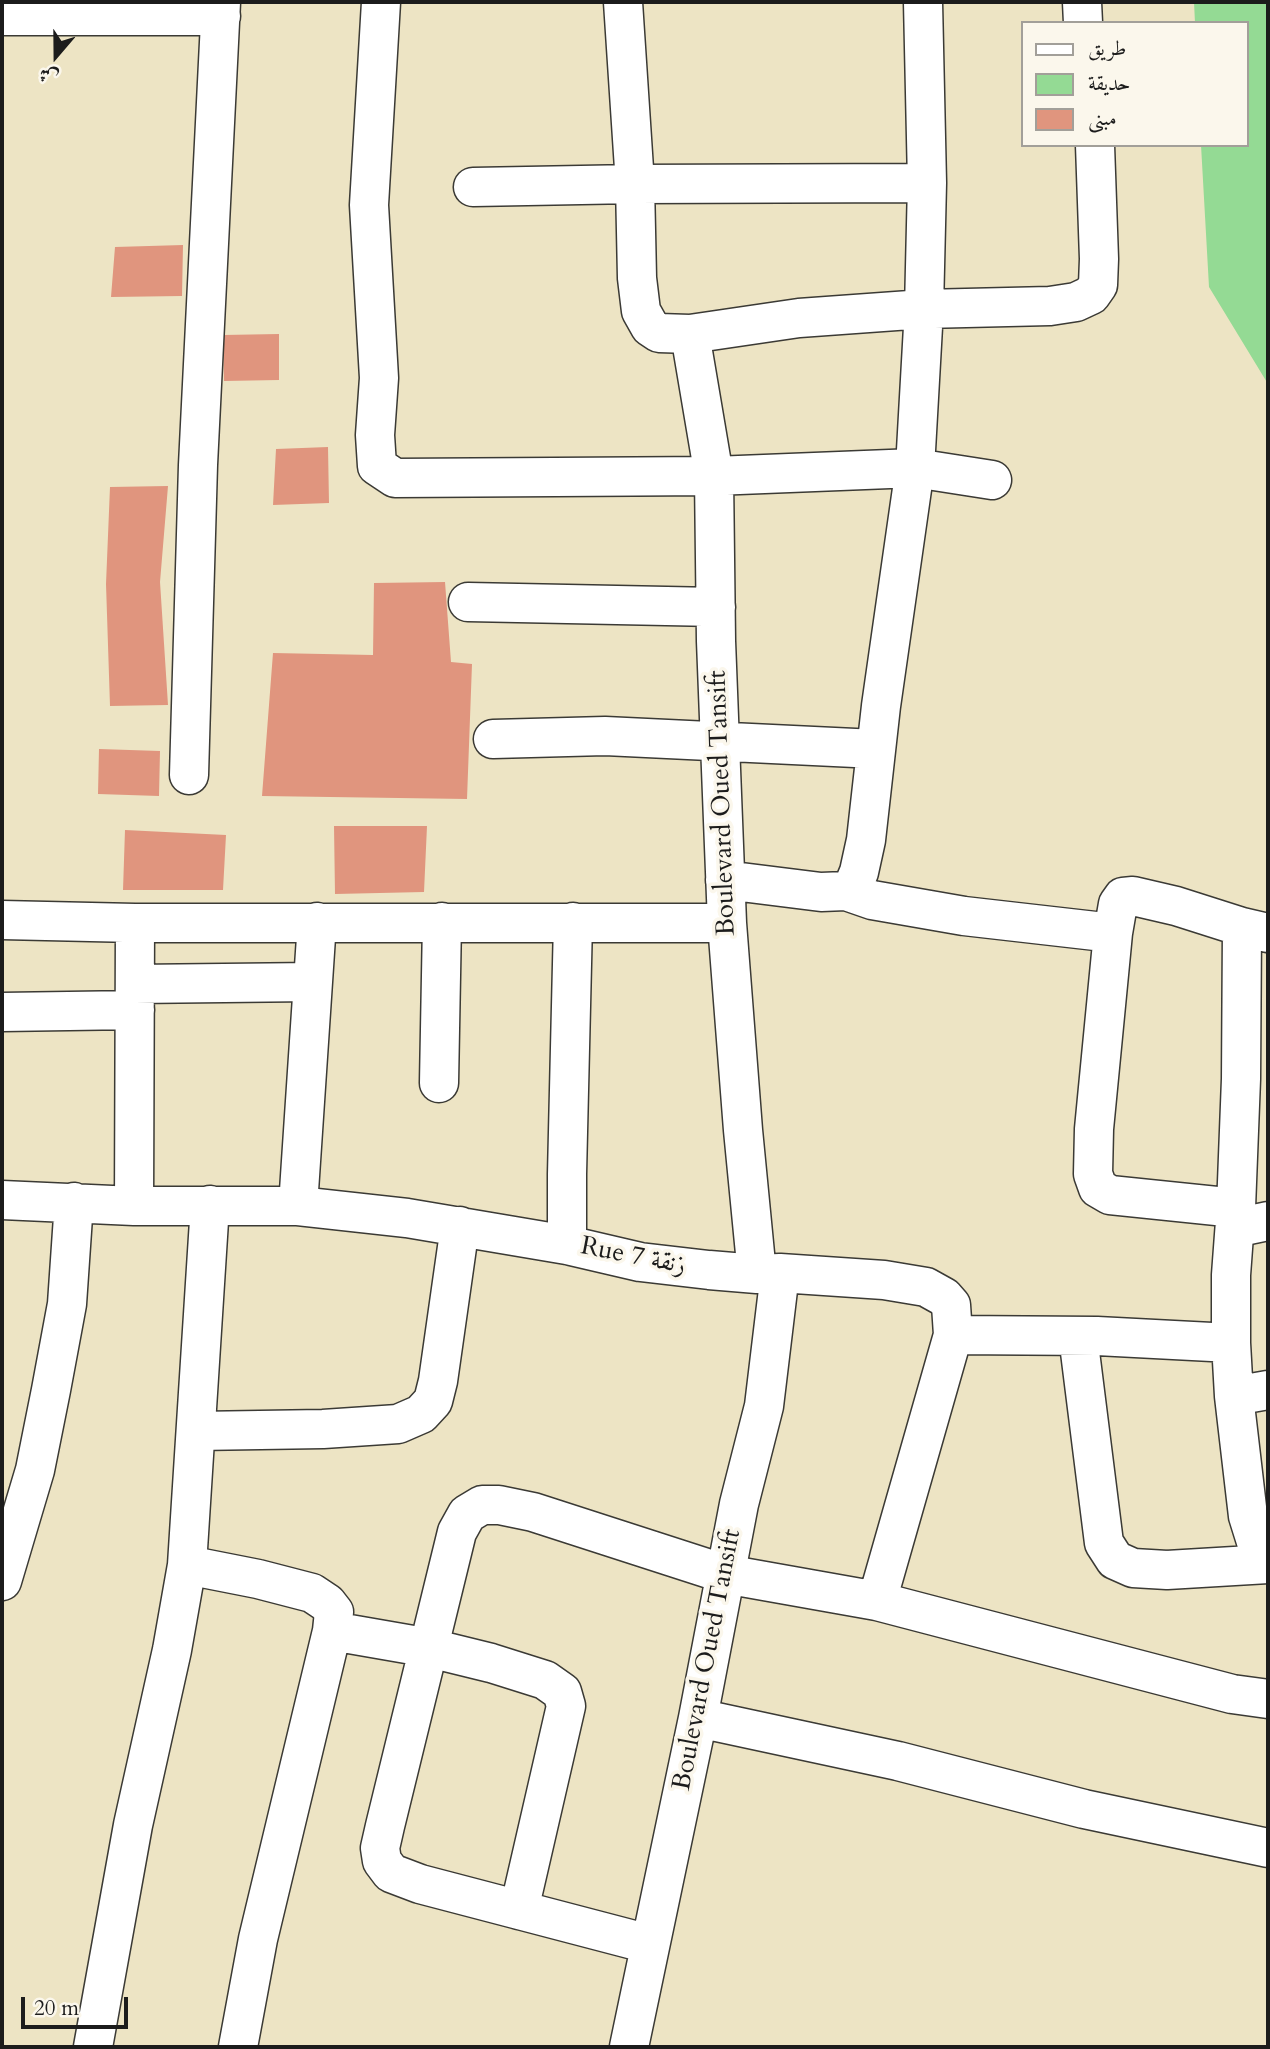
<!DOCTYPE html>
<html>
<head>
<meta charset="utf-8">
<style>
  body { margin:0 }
  #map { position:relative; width:1270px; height:2049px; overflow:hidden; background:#ede4c4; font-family:Cardo,Amiri,serif }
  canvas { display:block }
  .frame { position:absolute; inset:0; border:4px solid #1c1c1c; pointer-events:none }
  .legend { position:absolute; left:1021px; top:21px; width:228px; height:126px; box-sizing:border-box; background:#fbf7ec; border:2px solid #a29f99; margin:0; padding:9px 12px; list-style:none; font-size:21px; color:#1c1c1c }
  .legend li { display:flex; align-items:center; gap:14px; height:35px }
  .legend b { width:35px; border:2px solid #a29f99 }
  .north { position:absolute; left:21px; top:21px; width:70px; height:70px; -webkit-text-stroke:5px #fbf7ec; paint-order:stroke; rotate:200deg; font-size:19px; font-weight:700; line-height:28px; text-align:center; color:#1c1c1c }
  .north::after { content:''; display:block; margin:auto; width:24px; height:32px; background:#1c1c1c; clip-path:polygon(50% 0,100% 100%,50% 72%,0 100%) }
  .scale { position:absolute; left:21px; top:1997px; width:107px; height:32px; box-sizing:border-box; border:4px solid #1c1c1c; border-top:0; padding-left:9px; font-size:21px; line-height:24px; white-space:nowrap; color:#1c1c1c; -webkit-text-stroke:5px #fbf7ec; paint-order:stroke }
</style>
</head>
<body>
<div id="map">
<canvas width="1270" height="2049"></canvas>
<div class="frame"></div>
<ul class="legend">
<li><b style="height:9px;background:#fff"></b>طريق</li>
<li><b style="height:19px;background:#94da94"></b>حديقة</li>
<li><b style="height:19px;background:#e0957e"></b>مبنى</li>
</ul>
<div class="north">ش</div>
<div class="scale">20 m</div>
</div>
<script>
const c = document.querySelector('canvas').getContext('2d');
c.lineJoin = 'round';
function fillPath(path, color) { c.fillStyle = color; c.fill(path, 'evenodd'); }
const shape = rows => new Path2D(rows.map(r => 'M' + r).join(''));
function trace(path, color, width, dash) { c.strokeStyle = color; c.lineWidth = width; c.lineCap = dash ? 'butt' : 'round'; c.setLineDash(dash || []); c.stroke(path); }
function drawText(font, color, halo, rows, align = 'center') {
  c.font = font + ' Cardo,Amiri,serif'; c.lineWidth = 7; c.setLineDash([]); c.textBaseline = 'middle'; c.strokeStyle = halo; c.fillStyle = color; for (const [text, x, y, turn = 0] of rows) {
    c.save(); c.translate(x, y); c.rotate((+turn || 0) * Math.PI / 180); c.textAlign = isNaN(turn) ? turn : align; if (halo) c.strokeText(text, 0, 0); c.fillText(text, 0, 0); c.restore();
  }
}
fillPath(shape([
  [1194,2,1268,2,1268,384,1209,287,1201,145,1247,145,1247,23,1195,23]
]), '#94da94');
fillPath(shape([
  [183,245,182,296,111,297,115,247],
  [279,334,279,380,224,381,223,335],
  [328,447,329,503,273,505,276,449],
  [168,486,160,582,168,705,110,706,106,584,110,487],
  [445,582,451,662,472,664,467,799,262,796,273,653,373,655,374,583],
  [99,749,160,751,159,796,98,794],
  [334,826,427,826,424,892,335,894],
  [125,830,226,835,223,890,123,890]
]), '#e0957e');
const minor = shape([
  [381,2,369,205,379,378,375,435,377,466,395,478,714,476,915,468,992,480],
  [623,2,635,184,637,278,641,311,650,327,659,333,690,334,799,318,924,309,1050,306,1076,302,1091,295,1098,285,1099,259,1095,145],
  [1082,2,1083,23],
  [2,16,221,16],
  [473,187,635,184,927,183],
  [690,334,714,476,716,641,727,923,743,1130,757,1274],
  [468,602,716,607],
  [493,739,605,736,876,749],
  [189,775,198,465,221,2],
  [725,880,821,892,846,891,854,884,859,872,866,840,881,706,915,468,924,309,927,183,923,2],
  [846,891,872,900,964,916,1113,933,1094,1129,1093,1174,1098,1188,1110,1195,1236,1208],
  [2,920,135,923,727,923],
  [1113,933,1118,904,1123,897,1133,896,1176,906,1242,927],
  [1268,933,1242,927,1241,1079,1236,1208,1231,1275,1231,1343,1234,1396,1248,1516,1258,1548,1268,1558],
  [135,984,313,982],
  [2,1012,135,1010],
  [439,1083,442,922],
  [2,1200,134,1206,298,1206,407,1218,567,1245,640,1262,709,1270,757,1274,780,1273,884,1280,926,1287,944,1297,951,1305,953,1335,1097,1336,1231,1343],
  [134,1206,135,923],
  [298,1206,317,922],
  [1235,1228,1268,1221],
  [567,1245,567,1174,573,922],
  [1078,1336,1104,1543,1115,1560,1133,1568,1167,1570,1268,1564],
  [1234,1396,1268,1390],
  [197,1431,323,1429,398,1424,421,1414,433,1401,438,1381,460,1226],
  [187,1565,258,1579,312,1593,327,1603,334,1612,332,1631,258,1939,238,2047],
  [2,1581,35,1470,51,1390,67,1304,74,1202],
  [877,1601,953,1335],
  [332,1631,430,1648,491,1663,545,1680,562,1692,566,1706,519,1910],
  [698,1718,898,1761,1084,1809,1268,1848],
  [649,1944,420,1884,391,1873,382,1861,380,1848,385,1826,457,1532,467,1514,482,1505,499,1505,533,1512,725,1574,877,1601,1232,1694,1268,1699],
  [93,2047,133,1825,172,1650,187,1565,210,1205],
  [629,2047,698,1718,739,1504,764,1406,780,1273]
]);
trace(minor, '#3b3a35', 41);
trace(minor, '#fff', 38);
drawText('26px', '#1c1c1c', '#fbf7ec', [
  ["Boulevard Oued Tansift",723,803,-92],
  ["Rue 7 زنقة",633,1257,11],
  ["Boulevard Oued Tansift",708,1660,-79]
]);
</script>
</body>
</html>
